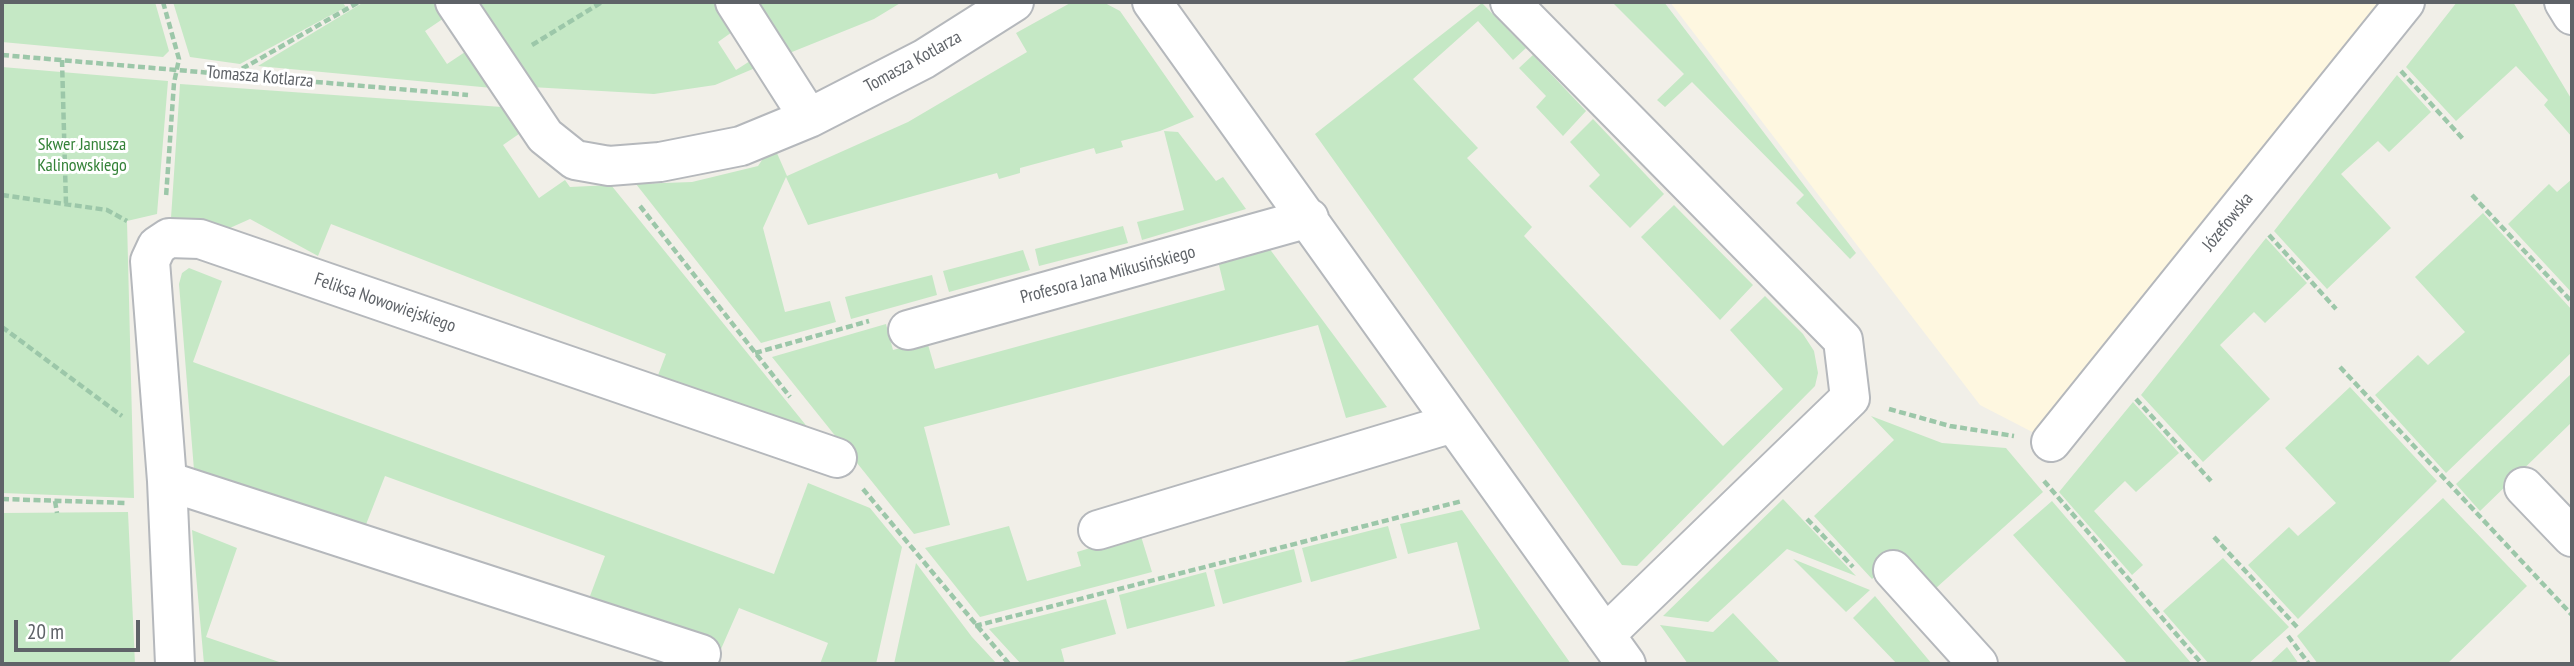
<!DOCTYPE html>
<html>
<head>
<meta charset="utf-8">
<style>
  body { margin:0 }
  #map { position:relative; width:2574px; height:666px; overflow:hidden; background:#f1efe8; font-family:"PT Sans Narrow",sans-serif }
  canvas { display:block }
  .frame { position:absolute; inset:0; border:4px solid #5f6368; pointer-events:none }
  .scale { position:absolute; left:14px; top:620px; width:126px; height:32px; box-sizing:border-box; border:4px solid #5f6368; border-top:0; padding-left:9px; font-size:21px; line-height:24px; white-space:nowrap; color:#5f6368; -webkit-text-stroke:5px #fff; paint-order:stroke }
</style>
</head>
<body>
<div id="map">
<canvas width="2574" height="666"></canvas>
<div class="frame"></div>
<div class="scale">20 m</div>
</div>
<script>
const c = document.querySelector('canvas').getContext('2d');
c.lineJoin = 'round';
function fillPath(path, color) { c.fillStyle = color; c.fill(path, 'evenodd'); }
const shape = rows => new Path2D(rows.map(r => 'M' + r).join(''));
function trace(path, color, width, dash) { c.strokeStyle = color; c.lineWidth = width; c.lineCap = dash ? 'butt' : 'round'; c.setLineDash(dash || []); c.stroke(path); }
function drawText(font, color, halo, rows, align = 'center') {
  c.font = font + ' "PT Sans Narrow",sans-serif'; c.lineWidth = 6; c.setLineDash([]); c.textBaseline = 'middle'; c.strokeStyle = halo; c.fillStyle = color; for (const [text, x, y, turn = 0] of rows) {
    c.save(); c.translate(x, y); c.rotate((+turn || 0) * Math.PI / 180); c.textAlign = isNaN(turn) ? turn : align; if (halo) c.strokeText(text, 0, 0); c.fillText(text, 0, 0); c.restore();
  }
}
fillPath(shape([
  [1670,2,2388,2,2042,437,1980,405]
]), '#fef7e0');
fillPath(shape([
  [2,2,155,2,169,51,163,57,2,42],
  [173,2,342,2,346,7,240,64,190,57],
  [364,2,446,2,453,12,425,31,447,64,474,46,503,89,258,66],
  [472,2,727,2,742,25,718,42,736,70,761,54,767,63,715,85,654,94,531,87],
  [746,2,902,2,874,19,782,56],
  [1072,2,1103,2,1120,11,1194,117,1160,131,1121,141,1123,147,1096,154,1094,148,1020,168,1020,173,999,179,997,173,808,225,786,177,763,228,785,312,830,301,836,322,761,343,636,184,692,182,758,166,773,144,787,176,908,122,1027,52,1016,33],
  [1612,2,1664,2,1856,253,1850,259,1796,203,1804,195,1692,82,1665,107,1657,100,1684,74],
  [2457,2,2513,2,2572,100,2572,137,2544,105,2548,100,2516,66,2456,121,2406,67],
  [1482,3,1526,48,1513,60,1478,21,1413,79,1478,148,1467,158,1532,227,1524,236,1723,446,1783,389,1730,330,1765,296,1803,334,1814,351,1818,373,1815,386,1637,566,1622,565,1315,134],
  [1533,55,1586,111,1563,136,1536,107,1546,96,1519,68],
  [2,67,168,81,157,214,127,221,134,498,2,493],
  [2397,75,2431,112,2389,152,2378,141,2341,174,2391,228,2327,289,2274,231],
  [180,84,516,108,529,127,503,145,539,198,565,180,570,187,611,185,822,445,654,386,666,354,331,224,318,256,250,219,212,236,171,218],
  [1593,119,1664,194,1630,228,1589,186,1600,175,1570,142],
  [1164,131,1178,132,1216,181,1223,177,1246,209,1142,240,1137,222,1184,210],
  [2572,179,2572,293,2508,224,2549,184,2557,192],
  [1674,205,1753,285,1720,320,1641,237],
  [2483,213,2572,310,2572,352,2446,473,2375,395,2418,355,2428,365,2465,332,2415,277],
  [1123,226,1128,243,1039,266,1035,249],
  [2266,238,2307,283,2265,323,2254,312,2220,345,2270,399,2203,462,2141,395],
  [1266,244,1387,407,1346,418,1318,325,924,427,950,525,914,534,772,357,886,324,893,350,927,341,935,369,1225,290,1218,261],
  [1023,250,1030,270,949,292,943,271],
  [189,268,222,281,193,362,774,574,808,483,870,508,902,547,876,664,820,664,828,643,739,608,721,649,590,596,605,556,385,476,365,527,194,470,179,284,182,273],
  [932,275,937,295,851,319,845,297],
  [2572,373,2572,422,2480,511,2456,484],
  [2350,387,2437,481,2298,619,2248,565,2289,527,2298,536,2336,503,2285,448],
  [2133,402,2179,453,2136,492,2125,481,2094,511,2143,565,2132,575,2059,492],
  [1871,416,1942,443,2006,448,2043,492,1926,597,1892,561,1872,579,1814,516,1894,440],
  [2443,498,2527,586,2447,664,2318,664,2297,636],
  [1783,499,1856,576,1787,549,1708,622,1663,616],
  [2052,501,2192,664,2128,664,2013,535],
  [1462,510,1571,664,1336,664,1480,629,1457,542,1408,554,1400,524],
  [128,512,135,664,2,664,2,513],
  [1009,526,1027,581,1081,566,1077,552,1140,533,1152,572,980,617,925,548],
  [1388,526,1397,558,1311,582,1302,548],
  [192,530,237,548,206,637,285,664,204,664],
  [1294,549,1302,582,1223,604,1214,570],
  [2223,558,2289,627,2248,664,2209,664,2163,611],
  [1793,559,1870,590,1846,612],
  [916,563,972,637,997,664,894,664],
  [1206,572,1215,606,1127,629,1119,595],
  [1875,596,1932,664,1897,664,1853,618],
  [1106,599,1116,634,1061,649,1065,664,1021,664,989,629],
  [1733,613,1781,664,1688,664,1660,625,1713,632],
  [2287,647,2299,664,2269,664]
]), '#c5e8c5');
const minor = shape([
  [455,2,545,136,575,160,609,166,660,162,741,146,809,118,924,59,1014,2],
  [735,2,809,118],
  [1152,2,1626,664],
  [1510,2,1843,340,1850,398,1605,635],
  [2564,2,2572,15],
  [908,330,1309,218],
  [2051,442,2405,2],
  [167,481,701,654],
  [2524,487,2572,537],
  [1098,530,1453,423],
  [1893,570,1978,664],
  [175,664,167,481,150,261,157,246,169,238,200,239,837,458]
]);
trace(minor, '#b5b8bc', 42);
trace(shape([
  [163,2,179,59,174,83,166,197],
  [532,45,602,2],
  [2,55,468,95],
  [62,60,66,204],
  [2401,71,2464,140],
  [233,74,359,2],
  [2,195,107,210,127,221],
  [2472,195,2572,302],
  [640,206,790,397],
  [2269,235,2336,309],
  [2,327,122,416],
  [755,353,869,321],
  [2340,367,2572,615],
  [2136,399,2211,481],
  [1889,409,1950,426,2014,436],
  [2044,481,2202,664],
  [863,489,1009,664],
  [2,499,127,503],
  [55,501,57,513],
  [1807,519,1853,567],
  [2214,537,2297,627],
  [975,626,1462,501],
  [2288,636,2309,664]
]), '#9cc7a9', 4.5, [7, 3.5]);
trace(minor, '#fff', 38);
drawText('18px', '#5f6368', '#fff', [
  ["Tomasza Kotlarza",913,62,-29],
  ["Tomasza Kotlarza",260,77,5],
  ["Józefowska",2228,222,-51],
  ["Profesora Jana Mikusińskiego",1108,275,-15],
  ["Feliksa Nowowiejskiego",385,303,19]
]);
drawText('18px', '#348238', '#fff', [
  ["Skwer Janusza",82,145],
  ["Kalinowskiego",82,166]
]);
</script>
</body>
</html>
